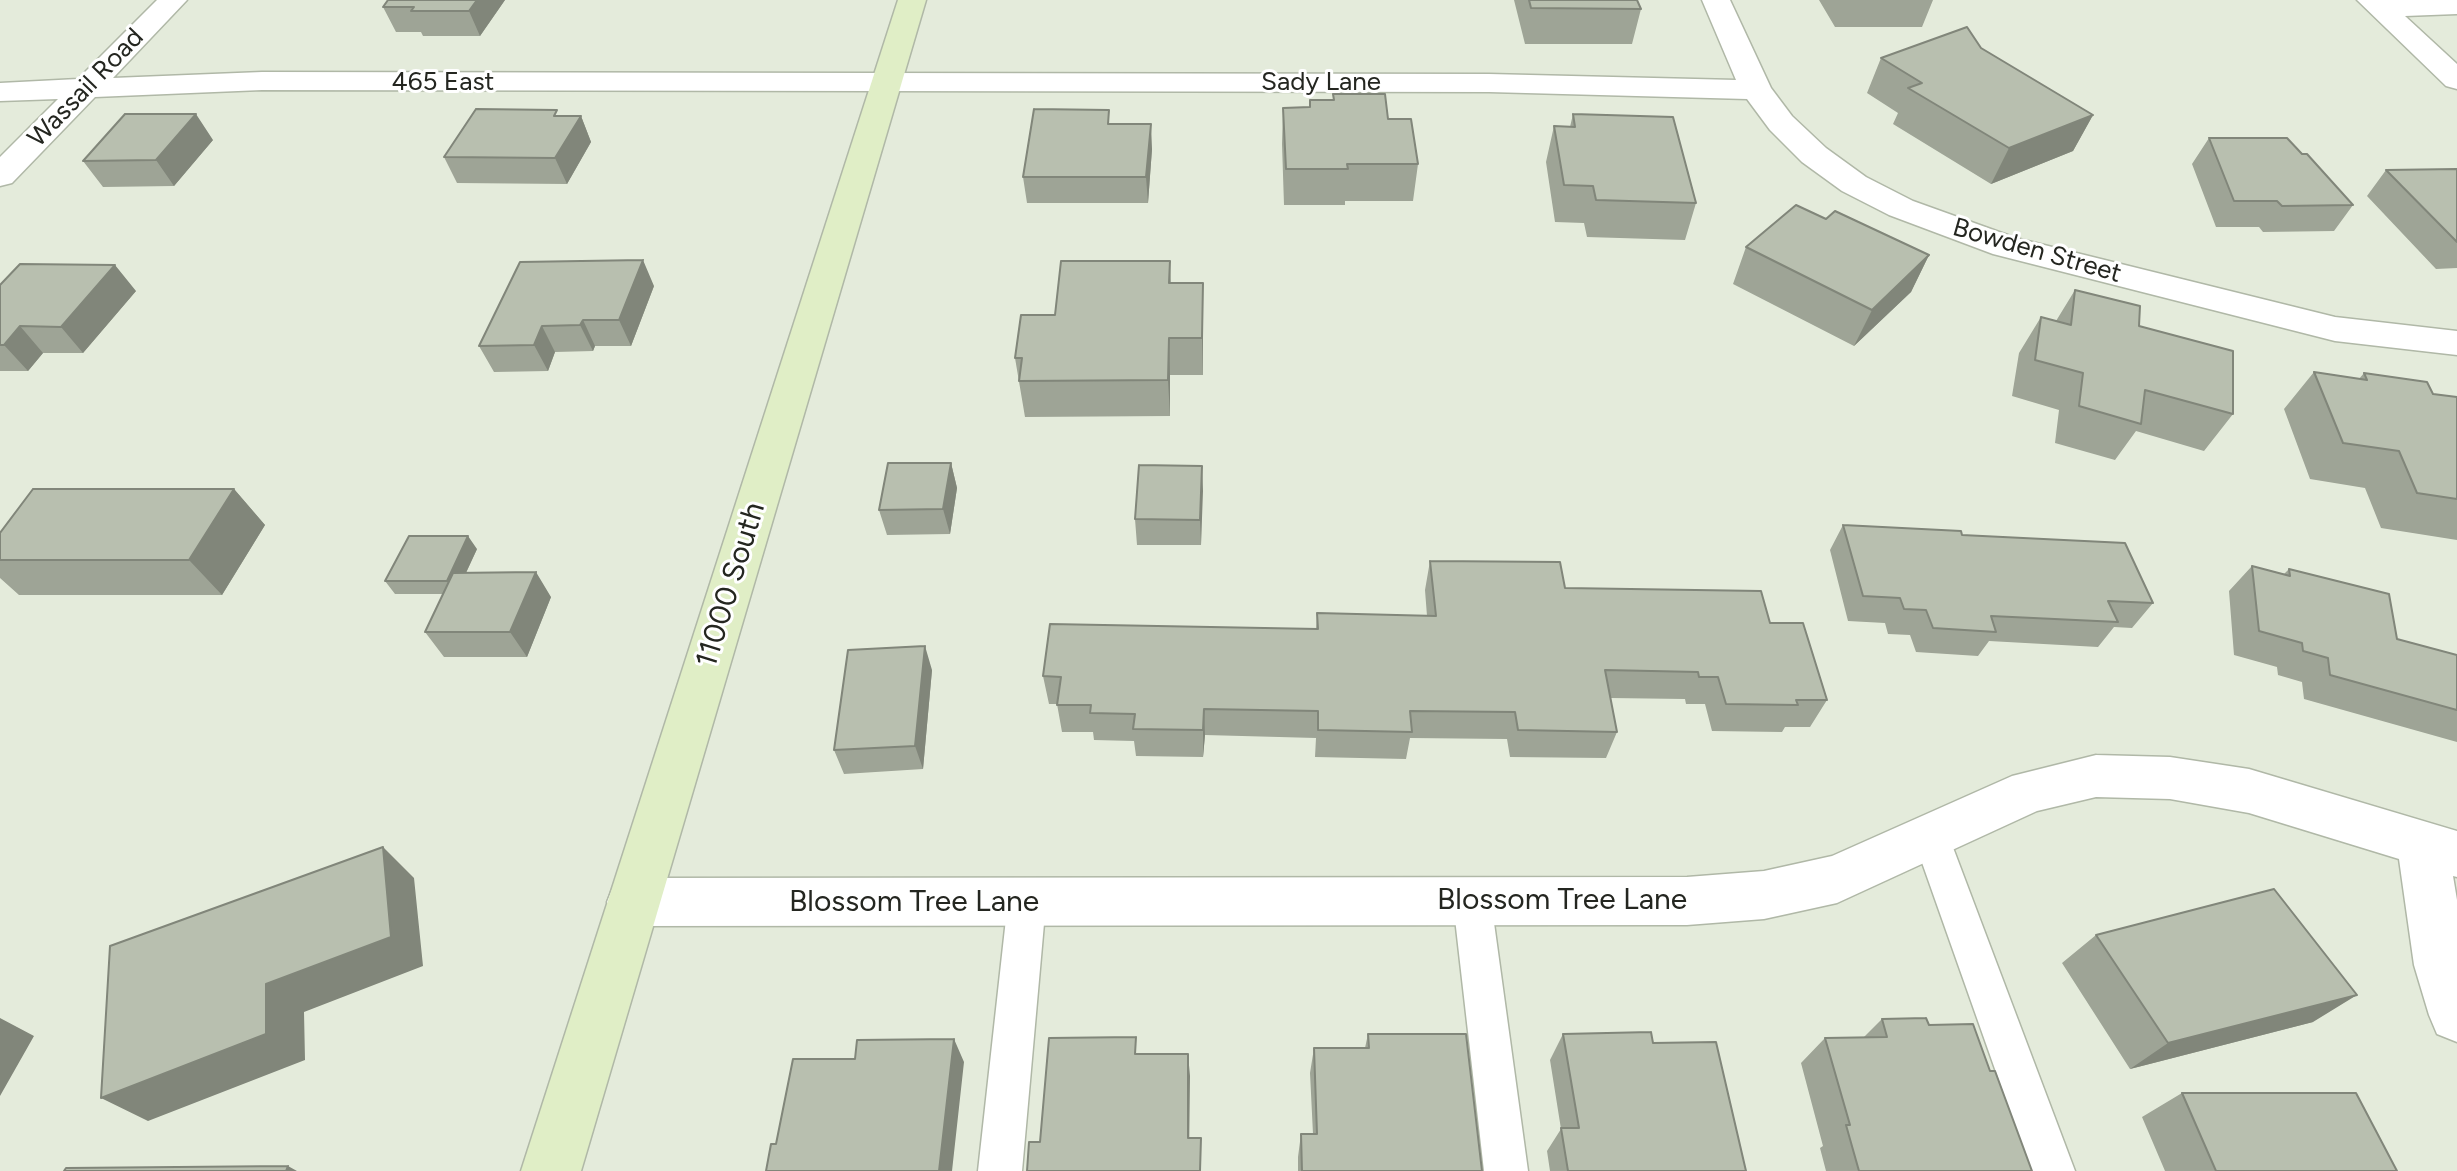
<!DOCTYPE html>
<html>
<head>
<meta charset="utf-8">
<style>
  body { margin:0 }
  canvas { display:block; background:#e4ebdb }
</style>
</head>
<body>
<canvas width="2457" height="1171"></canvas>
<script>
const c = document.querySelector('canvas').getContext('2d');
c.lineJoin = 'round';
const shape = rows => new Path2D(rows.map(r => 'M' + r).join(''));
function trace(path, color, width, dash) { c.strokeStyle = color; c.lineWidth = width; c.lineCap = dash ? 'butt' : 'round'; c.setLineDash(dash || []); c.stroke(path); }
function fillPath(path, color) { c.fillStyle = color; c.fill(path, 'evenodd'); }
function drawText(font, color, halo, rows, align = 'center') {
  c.font = font + ' Figtree,sans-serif'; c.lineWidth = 6; c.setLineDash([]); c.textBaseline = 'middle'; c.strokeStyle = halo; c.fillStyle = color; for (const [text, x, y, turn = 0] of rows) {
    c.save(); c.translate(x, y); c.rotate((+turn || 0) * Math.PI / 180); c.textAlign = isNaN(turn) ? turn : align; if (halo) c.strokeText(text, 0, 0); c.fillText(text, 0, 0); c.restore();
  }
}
const lane = shape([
  [1931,821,1944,825,1949,837,2075,1171,2031,1171,1913,837,1918,825,1931,821],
  [1027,883,1040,889,1046,901,1022,1171,978,1171,1008,901,1014,889,1027,883],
  [1472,883,1485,889,1491,901,1528,1171,1484,1171,1453,901,1459,889,1472,883]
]);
const street = shape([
  [157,0,187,0,113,78,262,72,1489,74,1736,80,1702,0,1730,0,1771,88,1792,116,1826,148,1866,177,1913,201,2016,238,2335,317,2457,331,2457,355,2335,341,1993,254,1889,215,1842,191,1802,162,1770,130,1747,99,1489,92,262,90,95,97,12,183,0,186,0,157,58,99,0,101,0,83,78,79,157,0],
  [2357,0,2457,0,2457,14,2405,16,2457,64,2457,89,2446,86,2357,0],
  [2096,755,2170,757,2249,769,2457,831,2457,877,2453,876,2457,900,2457,1042,2437,1034,2429,1015,2414,965,2399,859,2249,813,2170,799,2096,797,2037,811,1837,903,1764,919,1687,925,633,926,614,919,607,902,614,885,633,878,1687,877,1764,871,1832,856,2012,776,2096,755]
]);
const secondary = shape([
  [898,0,926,0,581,1171,521,1171,898,0]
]);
trace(lane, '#b0b8a7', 3);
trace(street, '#b0b8a7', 3);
trace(secondary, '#b0b8a7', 3);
fillPath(lane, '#fff');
fillPath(street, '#fff');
fillPath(secondary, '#e0eec6');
fillPath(shape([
  [505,0,480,36,423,36,421,32,396,32,383,7],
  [1514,0,1637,0,1641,9,1632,44,1525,44],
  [1819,0,1933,0,1922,27,1835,27],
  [1981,48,2093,115,2073,151,1991,184,1893,124,1898,113,1867,93,1881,58],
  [1333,94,1388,119,1418,164,1413,201,1345,201,1345,205,1284,205,1282,144,1283,108,1309,107,1310,100,1333,100],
  [1573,114,1696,203,1685,240,1587,237,1584,223,1555,222,1546,162,1554,126,1570,127],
  [559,116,581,116,591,142,567,184,457,183,444,157],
  [1111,124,1152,149,1148,203,1027,203,1023,177],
  [2209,138,2302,154,2353,205,2334,231,2263,232,2259,227,2216,227,2192,164],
  [213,140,174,186,103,187,83,161],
  [2457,169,2457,268,2436,269,2367,196,2386,170],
  [1826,219,1929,255,1911,292,1854,346,1733,284,1746,247],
  [1170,261,1171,283,1203,320,1203,375,1170,375,1170,416,1025,417,1015,358,1055,315],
  [0,285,136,291,83,353,43,353,28,371,0,371],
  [654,286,631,346,595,346,593,351,555,352,548,371,494,372,479,346],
  [2075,290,2139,326,2233,414,2204,451,2136,431,2115,460,2055,443,2059,410,2012,396,2019,353,2041,317,2056,321],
  [2314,372,2359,379,2364,373,2433,394,2457,397,2457,540,2381,528,2365,488,2310,479,2284,409],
  [951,463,957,488,950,534,887,535,879,510],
  [1202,466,1201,545,1137,545,1135,519],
  [234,489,265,525,222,595,19,595,0,578,0,533],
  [1843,525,1962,535,2153,603,2132,628,2114,627,2098,647,1989,641,1978,656,1916,652,1910,635,1888,634,1885,623,1848,621,1830,550],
  [477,549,466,573,551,597,527,657,444,657,425,632,444,594,395,594,385,581],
  [1430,561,1565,588,1770,623,1827,700,1810,727,1785,727,1782,732,1712,731,1705,704,1686,704,1685,699,1610,698,1617,732,1606,758,1510,757,1507,739,1410,738,1406,759,1315,757,1316,738,1205,735,1203,757,1136,756,1134,741,1094,740,1093,732,1062,732,1057,704,1049,704,1043,676,1316,629,1317,613,1427,616,1425,590],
  [2252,566,2284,574,2289,569,2397,639,2457,655,2457,742,2304,699,2302,682,2278,675,2277,667,2234,655,2229,591],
  [932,670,923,769,844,774,834,750],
  [2096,935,2313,1022,2130,1069,2062,963],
  [1882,1019,1929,1025,1990,1071,2032,1171,1826,1171,1820,1148,1823,1146,1801,1063,1825,1038,1864,1037],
  [1368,1034,1482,1171,1298,1171,1298,1157,1301,1134,1313,1134,1310,1073,1314,1048,1365,1048],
  [1563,1034,1653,1043,1746,1171,1550,1171,1547,1151,1561,1129,1550,1060],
  [2182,1093,2397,1171,2165,1171,2142,1117]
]), '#9ea496');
fillPath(shape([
  [477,0,505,0,480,36,469,11],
  [196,114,213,140,174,186,156,160],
  [2093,115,2073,151,1991,184,2009,148],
  [581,116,591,142,567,184,555,158],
  [1151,124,1152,149,1148,203,1146,177],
  [1929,255,1911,292,1854,346,1872,310],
  [643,260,654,286,631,346,619,320],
  [115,265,136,291,83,353,61,327],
  [1203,283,1203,375,1202,338],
  [583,320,595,346,593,351,580,325],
  [20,326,43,353,28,371,4,345],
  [542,326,555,352,548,371,534,345],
  [1169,338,1170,375,1170,416,1168,380],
  [951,463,957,488,950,534,943,509],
  [1202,466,1203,491,1201,545,1200,520],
  [234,489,265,525,222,595,189,560],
  [468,536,477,549,456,594,447,581],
  [536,572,551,597,527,657,510,632],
  [925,646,932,670,923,769,915,746],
  [1204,709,1205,735,1203,757,1203,730],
  [383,847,414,878,423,966,304,1012,305,1060,148,1121,101,1098,266,984],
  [2357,995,2313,1022,2130,1069,2168,1043],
  [0,1018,34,1036,0,1096],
  [954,1039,964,1062,952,1171,939,1171],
  [1188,1054,1190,1076,1189,1157,1188,1138],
  [288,1166,297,1171,286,1171]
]), '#81867a');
const building = shape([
  [388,0,477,0,469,11,411,11,414,7,383,7,388,0],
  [1529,0,1637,0,1641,9,1531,8,1529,0],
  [1967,27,1981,48,2093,115,2009,148,1908,88,1922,83,1881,58,1967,27],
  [1333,94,1385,94,1388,119,1411,119,1418,164,1347,164,1348,169,1286,169,1283,108,1310,107,1310,100,1334,100,1333,94],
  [476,109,557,110,554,116,581,116,555,158,444,157,476,109],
  [1034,109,1109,110,1108,124,1151,124,1146,177,1023,177,1034,109],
  [125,114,196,114,156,160,83,161,125,114],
  [1573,114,1673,117,1696,203,1596,200,1593,186,1564,185,1554,126,1575,127,1573,114],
  [2209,138,2287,138,2302,154,2307,154,2353,205,2282,206,2277,201,2234,201,2209,138],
  [2457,169,2457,242,2386,170,2457,169],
  [1796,205,1826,219,1835,211,1929,255,1872,310,1746,247,1796,205],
  [643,260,619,320,583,320,580,325,542,326,534,345,479,346,520,262,643,260],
  [1061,261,1170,261,1169,283,1203,283,1202,338,1169,338,1168,380,1019,381,1022,358,1015,358,1021,315,1055,315,1061,261],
  [20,264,115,265,61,327,20,326,4,345,0,345,0,285,20,264],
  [2075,290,2140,306,2139,326,2233,351,2233,414,2145,390,2141,424,2079,406,2083,373,2035,360,2041,317,2071,325,2075,290],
  [2314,372,2367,380,2364,373,2427,382,2433,394,2457,397,2457,499,2417,493,2399,451,2343,443,2314,372],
  [888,463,951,463,943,509,879,510,888,463],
  [1139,465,1202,466,1200,520,1135,519,1139,465],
  [33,489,234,489,189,560,0,560,0,533,33,489],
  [1843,525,1961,531,1962,535,2125,543,2153,603,2108,601,2118,622,1991,616,1996,632,1933,628,1926,610,1904,609,1900,598,1863,596,1843,525],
  [409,536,468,536,447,581,385,581,409,536],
  [1430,561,1560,562,1565,588,1761,591,1770,623,1803,623,1827,700,1796,700,1798,705,1726,704,1718,677,1699,677,1698,672,1605,670,1617,732,1518,730,1515,712,1410,711,1412,732,1318,730,1318,711,1204,709,1203,730,1133,729,1135,714,1090,713,1091,705,1057,705,1061,677,1043,676,1050,624,1318,629,1317,613,1436,616,1430,561],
  [2252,566,2290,576,2289,569,2389,594,2397,639,2457,655,2457,710,2330,675,2328,658,2303,651,2302,643,2259,631,2252,566],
  [536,572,510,632,425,632,453,573,536,572],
  [925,646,915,746,834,750,848,650,925,646],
  [383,847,391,937,266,984,266,1034,101,1098,110,946,383,847],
  [2274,889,2357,995,2168,1043,2096,935,2274,889],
  [1926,1018,1929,1025,1973,1024,1990,1071,1995,1071,2032,1171,1859,1171,1846,1125,1850,1125,1825,1038,1887,1037,1882,1019,1926,1018],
  [1651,1032,1653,1043,1716,1042,1746,1171,1568,1171,1561,1128,1579,1128,1563,1034,1651,1032],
  [1368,1034,1466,1034,1482,1171,1302,1171,1301,1134,1317,1134,1314,1048,1369,1048,1368,1034],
  [1136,1037,1135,1054,1188,1054,1188,1138,1201,1138,1200,1171,1027,1171,1029,1142,1040,1142,1049,1038,1136,1037],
  [954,1039,939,1171,766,1171,771,1144,776,1144,793,1059,855,1059,857,1040,954,1039],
  [2182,1093,2356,1093,2397,1171,2216,1171,2182,1093],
  [288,1166,286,1171,64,1171,66,1168,288,1166]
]);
fillPath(building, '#b8bfaf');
trace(building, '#81867a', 2);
drawText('26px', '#242620', '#fff', [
  ["465 East",443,82],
  ["Sady Lane",1321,82],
  ["Wassail Road",86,88,-46],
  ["Bowden Street",2037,251,16]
]);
drawText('30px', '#242620', '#fff', [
  ["11000 South",731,585,-73],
  ["Blossom Tree Lane",1562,900],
  ["Blossom Tree Lane",914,902]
]);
</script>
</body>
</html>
